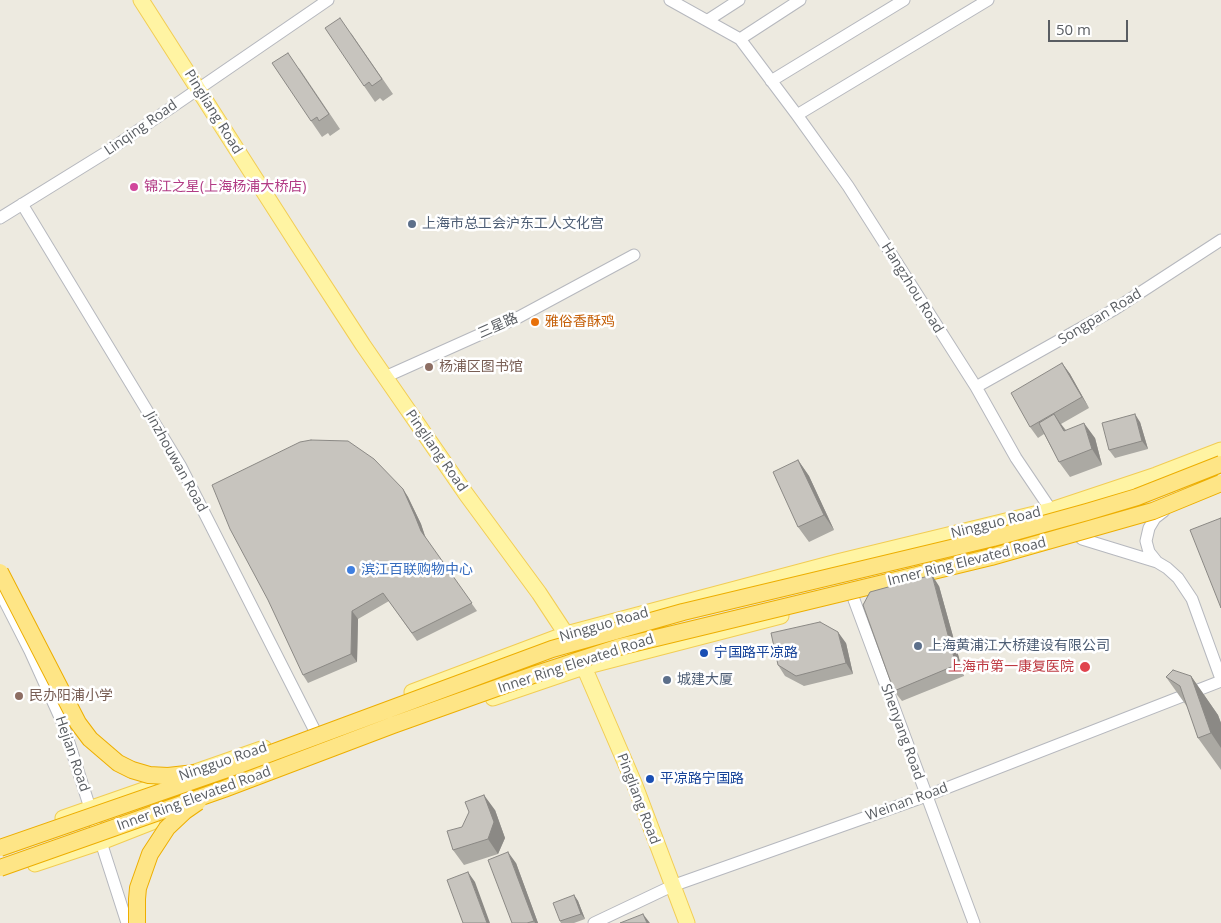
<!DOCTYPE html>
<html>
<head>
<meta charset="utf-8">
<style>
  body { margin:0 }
  #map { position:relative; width:1221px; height:923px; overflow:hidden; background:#edeae0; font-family:"Open Sans",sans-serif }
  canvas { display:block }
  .scale { position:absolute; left:1048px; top:20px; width:80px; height:22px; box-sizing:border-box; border:2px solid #595d62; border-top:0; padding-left:6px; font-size:15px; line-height:18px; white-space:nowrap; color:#595d62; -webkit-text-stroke:4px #fff; paint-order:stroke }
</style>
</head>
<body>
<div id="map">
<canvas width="1221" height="923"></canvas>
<div class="scale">50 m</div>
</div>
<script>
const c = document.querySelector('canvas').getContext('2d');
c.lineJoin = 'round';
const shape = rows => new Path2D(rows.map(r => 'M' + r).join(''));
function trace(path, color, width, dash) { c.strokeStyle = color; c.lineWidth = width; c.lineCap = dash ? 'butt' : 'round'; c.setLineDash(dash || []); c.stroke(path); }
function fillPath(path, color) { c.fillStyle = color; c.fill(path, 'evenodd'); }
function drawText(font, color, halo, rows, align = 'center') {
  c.font = font + ' "Open Sans","Noto Sans SC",sans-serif'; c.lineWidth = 5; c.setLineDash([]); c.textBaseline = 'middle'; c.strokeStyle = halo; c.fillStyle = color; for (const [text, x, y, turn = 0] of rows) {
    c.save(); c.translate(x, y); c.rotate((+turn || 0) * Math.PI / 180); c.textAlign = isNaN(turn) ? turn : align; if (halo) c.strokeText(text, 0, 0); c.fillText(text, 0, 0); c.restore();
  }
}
const minor = shape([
  [670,0,740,39,797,115,848,186,976,387,1016,458,1051,510,1055,514],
  [708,20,739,0],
  [740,39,800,0],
  [771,81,904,0],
  [797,115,988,0],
  [22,204,180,465,314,729],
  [0,218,105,153,328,0],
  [385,377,519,317,634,255],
  [976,387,1115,309,1221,240],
  [1072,530,1082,539,1157,562,1167,568,1178,578,1192,599,1221,679],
  [1157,562,1149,552,1146,541,1149,528,1155,518,1164,511],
  [0,592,30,651,63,724,127,923],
  [853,597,974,923],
  [594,923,672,886,926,796,1221,681]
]);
const major = shape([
  [141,0,294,239,363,345,466,494,539,593,566,634,584,667,634,783,687,923],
  [412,692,566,634,837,562,1051,510,1156,475,1221,450],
  [493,698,584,667,781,616],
  [63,818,264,748],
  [35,864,101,842,152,822]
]);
trace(minor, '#b6b8be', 13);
trace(major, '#f2cd54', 17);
trace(minor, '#fff', 11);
trace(major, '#fff4a3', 15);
const highwayBridge = shape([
  [0,572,78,723,90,739,118,763,132,770,149,775,168,776,195,773],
  [0,848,239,765,552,649,683,612,993,538,1087,512,1137,497,1221,464],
  [0,868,224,789,393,725,536,674,619,647,991,557,1153,511,1221,483],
  [137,923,137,899,138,888,150,854,167,828,185,811,198,802]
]);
trace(highwayBridge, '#edae00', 18, []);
trace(highwayBridge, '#fee586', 16);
fillPath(shape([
  [351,33,393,94,383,101,380,98,375,102,364,86],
  [299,68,340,129,330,136,328,133,322,137,311,121],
  [1062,363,1070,374,1089,408,1061,424,1066,430,1095,438,1102,465,1070,477,1059,462,1044,434,1038,438,1030,427],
  [1140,422,1148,449,1115,458,1109,450],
  [798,460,809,476,834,530,809,542,798,527],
  [403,489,408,497,421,524,426,539,477,611,417,641,389,601,358,619,357,662,308,683,303,675],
  [939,586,964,676,902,701,894,691],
  [846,643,853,674,804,686,785,676,778,665],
  [1191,676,1218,715,1221,723,1221,770,1198,738,1188,708,1166,677],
  [495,810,505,838,498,854,464,865,453,850,462,827],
  [516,863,538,923,512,923],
  [574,895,578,901,585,919,574,923,561,923,560,921]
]), '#aba9a3');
fillPath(shape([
  [1062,363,1070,374,1089,408,1082,397],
  [1054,414,1065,430,1075,447,1064,431],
  [1135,414,1140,422,1148,449,1142,441],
  [1084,423,1095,438,1102,465,1092,449],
  [798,460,809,476,834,530,824,515],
  [403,489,408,497,421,524,426,539,421,531],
  [932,575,939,586,964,676,956,665],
  [352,611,358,619,357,662,351,654],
  [838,632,846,643,853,674,846,663],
  [1191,676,1218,715,1221,723,1221,748,1211,733],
  [484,795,495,810,505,838,498,854,488,839],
  [508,852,516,863,538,923,535,923,534,921],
  [468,872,475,882,490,923,487,923],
  [574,895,578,901,585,919,581,914],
  [643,914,650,923,647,923]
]), '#8b8985');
const building = shape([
  [340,18,382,79,372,86,369,82,364,86,325,28,340,18],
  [288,53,329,114,319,121,317,117,311,121,272,63,288,53],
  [1062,363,1082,397,1030,427,1011,393,1062,363],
  [1054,414,1064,431,1084,423,1092,449,1059,462,1039,423,1054,414],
  [1135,414,1142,441,1109,450,1102,423,1135,414],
  [311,440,348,441,374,459,403,489,415,516,421,531,472,603,412,633,383,593,352,611,351,654,303,675,268,600,230,529,212,485,300,442,311,440],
  [798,460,824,515,798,527,773,472,798,460],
  [1221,518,1221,608,1190,530,1221,518],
  [932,575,956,665,894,691,863,605,870,592,932,575],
  [820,622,838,632,846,663,796,676,778,665,771,633,820,622],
  [1173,670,1191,676,1211,733,1198,738,1180,686,1166,677,1173,670],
  [484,795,494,822,488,839,453,850,447,831,462,827,469,812,465,802,484,795],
  [508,852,534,921,527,923,512,923,488,860,508,852],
  [468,872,487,923,463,923,447,880,468,872],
  [574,895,581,914,560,921,553,903,574,895],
  [643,914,647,923,620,923,643,914]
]);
fillPath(building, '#c7c4be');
trace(building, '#8b8985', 1);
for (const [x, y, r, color] of [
  [134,187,5,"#d1479c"],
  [412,224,5,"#5c6f8a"],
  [535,322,5,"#e8710a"],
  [429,367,5,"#8d6e63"],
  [351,570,5,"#3f7fe0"],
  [918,646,5,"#5c6f8a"],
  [704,653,5,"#1a4fb4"],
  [1085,667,6,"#e0444e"],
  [667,680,5,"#5c6f8a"],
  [19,696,5,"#8d6e63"],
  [650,779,5,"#1a4fb4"]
]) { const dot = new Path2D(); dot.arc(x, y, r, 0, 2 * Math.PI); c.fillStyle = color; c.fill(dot); trace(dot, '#fff', 2); }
drawText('14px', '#595d62', '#fff', [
  ["Pingliang Road",213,112,58],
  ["Linqing Road",141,128,-35],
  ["Hangzhou Road",912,288,58],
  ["Songpan Road",1100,317,-31],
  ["三星路",498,326,-24],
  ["Pingliang Road",436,451,55],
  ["Jinzhouwan Road",176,462,61],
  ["Ningguo Road",996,523,-14],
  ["Inner Ring Elevated Road",967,562,-14],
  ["Ningguo Road",604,625,-16],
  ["Inner Ring Elevated Road",576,664,-18],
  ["Shenyang Road",902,732,70],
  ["Hejian Road",72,754,71],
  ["Ningguo Road",223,762,-19],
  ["Inner Ring Elevated Road",194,799,-20],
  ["Pingliang Road",638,799,69],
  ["Weinan Road",907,802,-20]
]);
drawText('14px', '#b23c85', '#fff', [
  ["锦江之星(上海杨浦大桥店)",144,187]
], 'left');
drawText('14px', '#4e5e75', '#fff', [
  ["上海市总工会沪东工人文化宫",422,224],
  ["上海黄浦江大桥建设有限公司",928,646],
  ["城建大厦",677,680]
], 'left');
drawText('14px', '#c56008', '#fff', [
  ["雅俗香酥鸡",545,322]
], 'left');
drawText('14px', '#785e54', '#fff', [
  ["杨浦区图书馆",439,367],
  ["民办阳浦小学",29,696]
], 'left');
drawText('14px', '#366cbe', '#fff', [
  ["滨江百联购物中心",361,570]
], 'left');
drawText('14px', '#164399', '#fff', [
  ["宁国路平凉路",714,653],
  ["平凉路宁国路",660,779]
], 'left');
drawText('14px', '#be3a42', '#fff', [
  ["上海市第一康复医院",1074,667]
], 'right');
</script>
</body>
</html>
